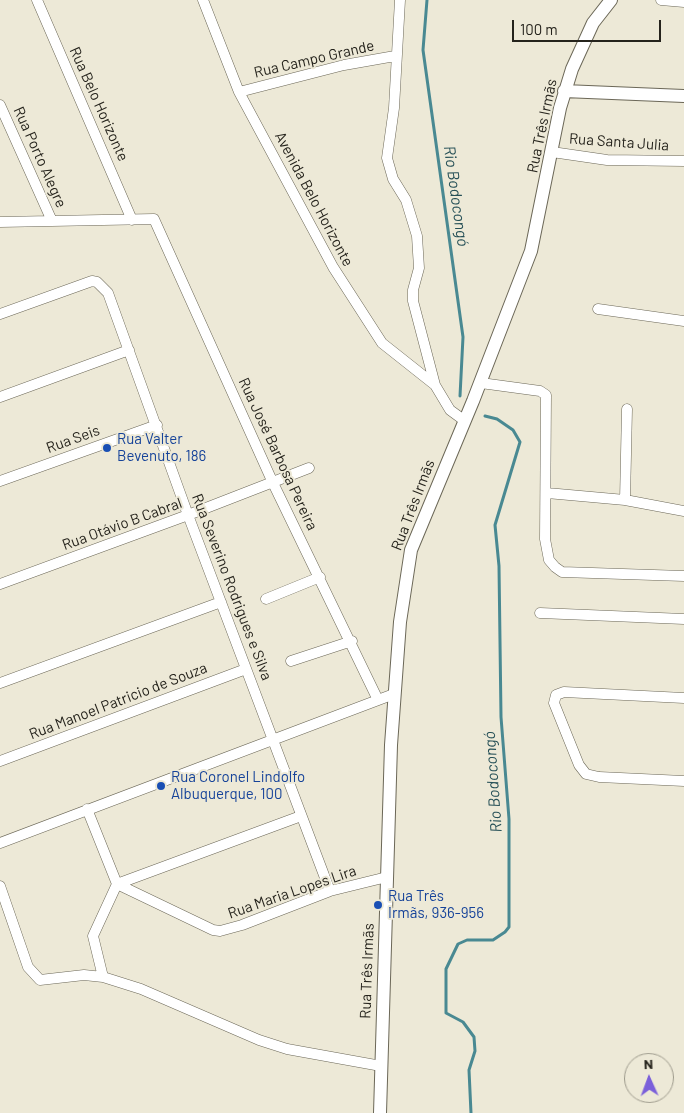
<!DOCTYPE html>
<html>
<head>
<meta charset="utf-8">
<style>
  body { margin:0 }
  #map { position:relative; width:684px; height:1113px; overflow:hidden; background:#ede9d7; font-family:Barlow,sans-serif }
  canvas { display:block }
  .north { position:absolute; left:624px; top:1053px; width:50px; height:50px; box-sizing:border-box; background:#ede9d7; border:1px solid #9d9a8c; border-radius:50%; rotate:358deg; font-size:14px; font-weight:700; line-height:20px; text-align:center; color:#25231c }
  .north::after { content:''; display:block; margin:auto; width:18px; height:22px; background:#7b60da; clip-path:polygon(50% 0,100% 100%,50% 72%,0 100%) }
  .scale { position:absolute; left:512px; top:20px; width:149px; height:22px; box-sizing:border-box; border:2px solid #25231c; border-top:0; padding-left:6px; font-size:15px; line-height:18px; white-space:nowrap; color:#25231c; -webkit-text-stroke:4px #ede9d7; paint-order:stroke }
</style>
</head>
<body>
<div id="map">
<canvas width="684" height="1113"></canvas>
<div class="north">N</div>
<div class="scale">100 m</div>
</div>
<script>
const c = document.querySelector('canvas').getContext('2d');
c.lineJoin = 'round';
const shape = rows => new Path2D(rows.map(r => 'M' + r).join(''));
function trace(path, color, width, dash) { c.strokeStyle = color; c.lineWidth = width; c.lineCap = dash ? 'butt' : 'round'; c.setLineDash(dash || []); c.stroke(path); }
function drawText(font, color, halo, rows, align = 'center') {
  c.font = font + ' Barlow,sans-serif'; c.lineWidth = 4; c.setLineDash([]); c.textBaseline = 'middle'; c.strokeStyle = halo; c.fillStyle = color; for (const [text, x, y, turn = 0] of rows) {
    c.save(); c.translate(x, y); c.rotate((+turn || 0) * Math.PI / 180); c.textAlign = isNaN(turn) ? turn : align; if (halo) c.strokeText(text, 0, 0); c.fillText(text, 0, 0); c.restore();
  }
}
trace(shape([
  [427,0,423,50,463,337,460,396],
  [471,1113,469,1070,475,1051,474,1037,463,1022,446,1013,446,969,458,944,467,940,493,940,505,932,509,927,509,819,501,717,499,566,495,525,520,442,513,430,497,419,485,416]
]), '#498992', 3);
const minor = shape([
  [37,0,132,220],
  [203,0,239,92,333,267,382,343,435,385],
  [400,0,394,108,387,158,393,179,406,200,417,236,419,268,413,290,413,301,435,385,450,410,465,421],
  [661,0,684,2],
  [239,92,344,65,395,56],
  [0,105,52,221],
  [552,152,607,160,684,161],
  [0,222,154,219,273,483,378,700],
  [598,309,684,321],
  [0,314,92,281,97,282,108,293,188,515,330,891],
  [481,383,540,391,546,395,545,539,549,560,555,567,562,572,684,576],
  [0,397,129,350],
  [0,481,157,425],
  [547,493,625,500,684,511],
  [625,500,627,409],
  [0,584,188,515,309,468],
  [266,599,320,577],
  [540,613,684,619],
  [291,661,352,641],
  [0,683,221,602],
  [684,698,564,692,556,695,554,703,579,765,586,774,599,777,684,781],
  [0,761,246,669],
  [87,809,117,884,213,930,220,931,242,925,330,891,387,877],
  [0,843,394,694],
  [0,886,28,967,40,980,84,975,103,977,141,989,259,1040,287,1049,381,1066],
  [103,977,93,936,117,884,301,816]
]);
const tertiary = shape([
  [564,91,684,96],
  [380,1113,391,745,400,622,411,550,473,401,531,251,560,108,572,69,593,23,611,0]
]);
trace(minor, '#6b6757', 11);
trace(tertiary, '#6b6757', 14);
trace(minor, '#fff', 10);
trace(tertiary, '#fff', 12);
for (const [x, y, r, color] of [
  [107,448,5,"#1a4fb4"],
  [161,786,5,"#1a4fb4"],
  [378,905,5,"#1a4fb4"]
]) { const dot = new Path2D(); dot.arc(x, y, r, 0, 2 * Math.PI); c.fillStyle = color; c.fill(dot); trace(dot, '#ede9d7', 2); }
drawText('15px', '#25231c', '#ede9d7', [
  ["Rua Campo Grande",314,59,-13],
  ["Rua Belo Horizonte",99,104,66],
  ["Rua Três Irmãs",542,126,-78],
  ["Rua Santa Julia",619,142,4],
  ["Rua Porto Alegre",40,157,66],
  ["Avenida Belo Horizonte",314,199,62],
  ["Rua Seis",73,439,-20],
  ["Rua José Barbosa Pereira",278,454,65],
  ["Rua Três Irmãs",413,505,-69],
  ["Rua Otávio B Cabral",122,524,-20],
  ["Rua Severino Rodrigues e Silva",232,587,69],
  ["Rua Manoel Patricio de Souza",118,701,-21],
  ["Rua Maria Lopes Lira",292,892,-19],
  ["Rua Três Irmãs",367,971,-88]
]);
drawText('15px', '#164399', '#ede9d7', [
  ["Rua Valter",117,439],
  ["Bevenuto, 186",117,456],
  ["Rua Coronel Lindolfo",171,777],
  ["Albuquerque, 100",171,794],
  ["Rua Três",388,896],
  ["Irmãs, 936-956",388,913]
], 'left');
drawText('italic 16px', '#265057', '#ede9d7', [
  ["Rio Bodocongó",456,196,82],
  ["Rio Bodocongó",493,782,-94]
]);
</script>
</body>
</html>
